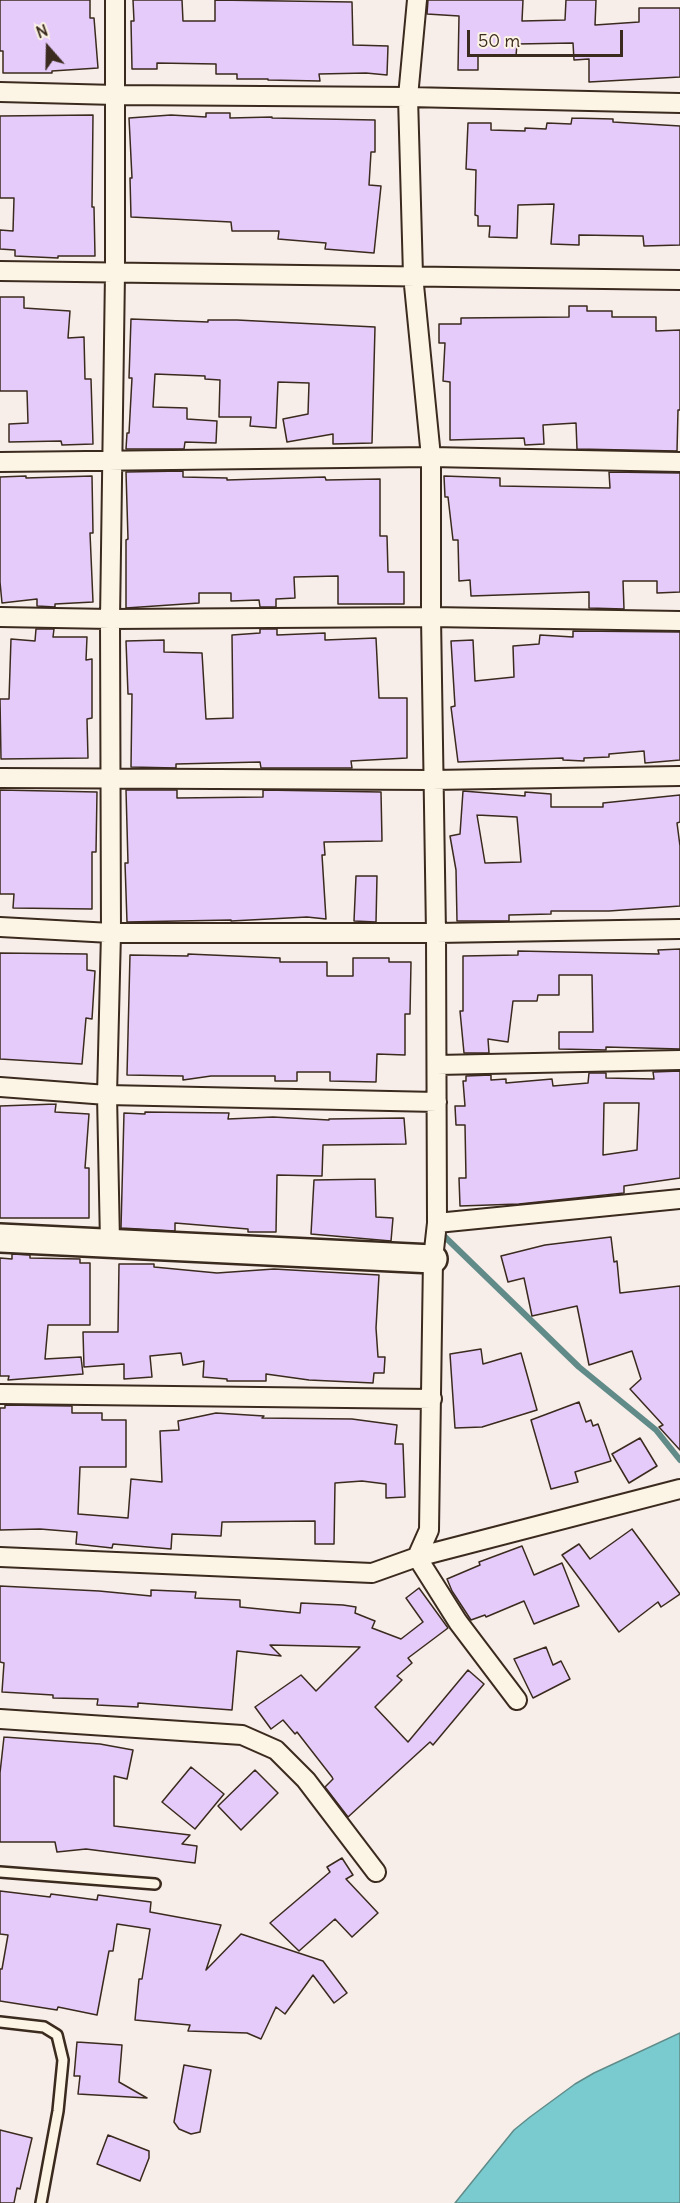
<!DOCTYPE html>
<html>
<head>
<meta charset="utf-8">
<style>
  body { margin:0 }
  #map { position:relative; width:680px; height:2203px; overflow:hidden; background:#f7ede9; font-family:Delius,sans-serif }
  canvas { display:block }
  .north { position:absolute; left:18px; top:18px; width:60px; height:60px; -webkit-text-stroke:4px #fcf5e5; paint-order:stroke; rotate:340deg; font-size:16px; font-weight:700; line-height:24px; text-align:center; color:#3b2a1e }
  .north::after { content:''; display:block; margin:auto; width:21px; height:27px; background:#3b2a1e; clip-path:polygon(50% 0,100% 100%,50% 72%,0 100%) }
  .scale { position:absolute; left:467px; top:30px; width:156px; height:27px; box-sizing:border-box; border:3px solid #3b2a1e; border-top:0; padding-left:8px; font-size:18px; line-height:21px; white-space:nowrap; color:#3b2a1e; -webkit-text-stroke:4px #fcf5e5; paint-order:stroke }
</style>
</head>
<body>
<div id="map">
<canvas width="680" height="2203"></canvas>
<div class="north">N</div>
<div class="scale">50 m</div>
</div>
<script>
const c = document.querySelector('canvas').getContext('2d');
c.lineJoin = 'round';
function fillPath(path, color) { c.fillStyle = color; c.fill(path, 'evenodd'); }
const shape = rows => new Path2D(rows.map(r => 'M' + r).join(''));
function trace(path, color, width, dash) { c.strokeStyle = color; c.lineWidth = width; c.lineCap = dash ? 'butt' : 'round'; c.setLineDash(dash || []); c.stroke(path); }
const water = shape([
  [680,2033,680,2203,455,2203,514,2130,530,2117,575,2084,594,2073,680,2033]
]);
fillPath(water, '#79cbcf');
trace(water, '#608b88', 1.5);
trace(shape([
  [442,1234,579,1367,656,1430,680,1460]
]), '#608b88', 6);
const building = shape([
  [0,0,90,0,90,18,94,18,98,68,52,71,52,73,3,73,3,51,0,51,0,0],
  [133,0,182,0,183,21,215,21,215,0,352,2,353,45,388,46,387,75,366,73,319,74,320,81,268,80,268,79,237,79,237,74,216,74,216,64,157,63,157,69,132,69,131,21,134,21,133,0],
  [428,0,523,0,522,21,565,20,566,0,596,0,595,25,639,22,639,8,680,8,680,77,589,82,589,59,574,60,573,43,517,44,516,56,478,55,478,70,458,70,459,16,427,14,428,0],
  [206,113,230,113,230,118,272,117,272,118,375,120,375,152,371,152,369,185,381,186,374,253,325,249,326,243,278,239,279,231,232,231,231,222,131,217,130,178,132,178,129,118,171,115,206,117,206,113],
  [93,115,92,207,94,207,95,256,58,256,58,258,15,256,15,250,0,249,0,230,13,231,14,198,0,198,0,116,93,115],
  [572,118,613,119,613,122,680,126,680,245,644,246,643,236,579,235,579,245,551,244,554,204,518,205,517,238,489,237,490,226,478,226,478,216,475,215,476,170,466,169,468,123,491,123,491,130,525,131,525,128,546,129,547,123,571,124,572,118],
  [0,297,24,297,24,308,70,311,68,338,84,337,85,379,91,379,93,444,62,445,61,441,9,442,9,424,28,423,27,391,0,391,0,297],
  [569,306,587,306,587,311,612,311,612,317,656,317,656,331,680,330,680,410,678,410,677,451,577,449,576,423,543,425,544,444,525,445,524,438,450,440,450,382,443,381,445,343,439,343,439,324,461,324,461,318,569,317,569,306],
  [131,319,208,322,208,320,237,320,375,327,372,443,333,444,333,434,287,442,283,419,308,414,309,383,278,382,276,428,250,426,251,417,219,417,220,380,205,379,205,376,155,374,153,407,187,408,187,419,217,421,216,443,185,442,184,449,126,449,127,433,129,433,132,378,129,378,131,319],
  [183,471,183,477,227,478,227,480,325,477,326,480,380,479,380,536,387,536,388,572,404,572,404,604,338,604,338,576,294,577,295,598,276,599,276,607,260,607,259,600,231,601,231,593,199,593,199,603,126,608,126,540,128,539,126,472,183,471],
  [609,472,680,473,680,592,657,593,657,581,623,581,624,609,589,608,589,592,471,596,470,580,459,581,458,540,453,540,448,497,445,497,444,476,500,478,500,486,610,488,609,472],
  [26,476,26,478,92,476,93,533,90,533,93,602,55,604,55,607,37,606,37,599,2,603,0,582,0,477,26,476],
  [36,629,54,629,53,637,87,637,86,660,92,659,92,718,87,719,88,758,1,759,0,699,9,699,11,639,35,641,36,629],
  [260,629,277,629,277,635,325,633,325,640,376,638,379,698,407,698,407,758,351,761,352,768,261,768,260,762,176,764,176,768,131,767,132,694,128,694,126,641,164,640,164,652,202,653,206,719,233,718,232,635,260,633,260,629],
  [573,631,680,632,680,760,645,763,644,751,609,754,609,757,584,758,584,761,563,760,563,758,458,762,451,707,455,706,451,641,473,640,475,681,514,677,513,646,539,644,540,635,573,637,573,631],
  [0,790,97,792,96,852,92,852,92,909,13,908,14,894,0,894,0,790],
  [126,790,177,790,177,798,263,797,263,790,381,792,382,841,324,842,325,855,322,855,326,919,307,917,231,921,231,920,127,922,125,863,128,863,126,790],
  [463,791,525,796,525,792,551,794,551,807,603,807,603,803,680,795,680,822,677,823,680,846,680,906,609,911,551,911,551,914,509,915,509,921,457,921,456,870,450,836,460,834,463,791],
  [477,815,517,817,521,862,485,863,477,815],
  [356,876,377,876,376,922,354,921,356,876],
  [680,949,680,1049,606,1047,606,1050,559,1049,559,1032,593,1032,592,975,559,975,559,995,538,995,537,1001,513,1001,508,1042,488,1039,489,1053,464,1053,460,1011,463,1011,463,956,518,955,518,951,659,954,658,950,680,949],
  [0,953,87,954,87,970,95,971,92,1019,86,1018,82,1064,0,1059,0,953],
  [188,954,280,958,280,962,327,962,327,976,353,976,353,958,389,958,389,962,411,962,410,1014,405,1014,405,1055,377,1054,376,1082,330,1081,330,1072,297,1072,297,1081,275,1081,275,1076,211,1076,183,1080,183,1076,127,1075,130,955,188,956,188,954],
  [680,1071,680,1178,624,1186,624,1193,519,1204,460,1206,459,1178,466,1178,465,1125,456,1125,455,1106,465,1106,463,1081,466,1081,466,1076,491,1075,491,1080,506,1079,506,1083,552,1079,553,1086,588,1083,589,1073,606,1073,606,1078,654,1079,653,1072,680,1071],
  [604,1103,639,1103,637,1150,603,1155,604,1103],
  [56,1104,55,1112,89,1114,85,1168,89,1168,89,1218,0,1218,0,1106,56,1104],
  [145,1112,229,1113,228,1119,273,1117,329,1120,329,1119,404,1118,406,1144,323,1145,322,1176,277,1175,276,1232,248,1232,248,1229,175,1223,175,1231,121,1228,124,1113,145,1114,145,1112],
  [375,1179,376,1217,393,1218,391,1241,311,1234,314,1180,375,1179],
  [611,1237,614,1262,617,1261,620,1293,680,1286,680,1450,659,1427,663,1425,630,1389,641,1379,632,1351,589,1365,577,1306,532,1316,524,1278,508,1282,501,1256,545,1245,611,1237],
  [12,1254,30,1255,30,1258,80,1259,80,1263,90,1263,90,1325,48,1325,45,1359,81,1357,83,1374,8,1380,9,1376,0,1376,0,1258,12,1259,12,1254],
  [119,1264,154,1264,154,1267,217,1273,274,1269,379,1275,376,1328,378,1357,385,1357,384,1373,374,1373,373,1383,309,1380,266,1374,266,1381,227,1381,227,1379,203,1377,204,1361,183,1365,181,1353,150,1356,152,1377,124,1379,124,1364,84,1367,83,1332,118,1332,119,1264],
  [481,1349,483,1364,521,1353,537,1410,482,1427,455,1428,450,1354,481,1349],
  [579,1402,586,1422,591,1420,593,1426,598,1424,611,1461,575,1472,578,1482,551,1489,531,1420,579,1402],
  [5,1405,72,1406,72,1413,102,1413,102,1420,126,1420,126,1467,80,1467,78,1514,128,1518,131,1479,162,1482,160,1431,179,1430,178,1421,216,1413,264,1416,262,1418,352,1419,397,1425,395,1444,403,1444,405,1497,386,1498,386,1484,362,1481,335,1483,334,1544,315,1544,315,1521,222,1522,221,1536,172,1534,171,1549,113,1544,112,1548,76,1544,77,1532,40,1529,0,1530,0,1408,5,1408,5,1405],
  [640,1438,657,1466,629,1483,612,1454,640,1438],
  [632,1529,680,1594,661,1607,658,1602,619,1632,562,1555,579,1544,590,1559,632,1529],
  [522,1546,534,1575,562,1563,579,1606,534,1624,524,1601,486,1617,485,1615,471,1620,452,1591,447,1579,480,1565,479,1562,522,1546],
  [0,1586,99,1591,151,1596,151,1590,196,1592,195,1598,240,1600,240,1607,300,1613,301,1603,343,1605,356,1607,355,1613,375,1621,372,1628,401,1639,423,1622,406,1598,419,1588,448,1628,408,1658,412,1663,397,1676,402,1680,375,1707,408,1742,468,1670,484,1684,433,1745,430,1742,348,1817,325,1787,333,1779,332,1777,297,1732,295,1734,283,1720,271,1729,255,1707,301,1675,316,1691,360,1647,270,1645,281,1656,237,1651,232,1710,138,1703,138,1707,97,1705,98,1699,53,1698,53,1695,2,1692,4,1663,0,1662,0,1586],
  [546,1647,553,1665,561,1661,570,1679,533,1698,514,1659,546,1647],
  [4,1737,100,1744,133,1750,127,1779,114,1776,114,1826,190,1835,182,1844,197,1846,195,1863,86,1849,57,1852,55,1842,0,1842,0,1773,4,1737],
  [191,1767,224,1794,195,1829,162,1802,191,1767],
  [255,1770,278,1793,241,1830,218,1806,255,1770],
  [342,1858,353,1875,346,1879,378,1913,352,1937,335,1919,299,1951,270,1923,330,1872,327,1867,342,1858],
  [0,1891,50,1897,51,1894,97,1900,98,1895,151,1902,150,1912,221,1925,206,1970,241,1934,323,1961,347,1993,334,2003,313,1975,285,2014,276,2007,261,2039,247,2033,188,2031,190,2025,135,2020,139,1979,142,1979,150,1929,117,1924,113,1951,109,1951,97,2015,58,2007,57,2010,0,2001,0,1969,2,1969,8,1935,0,1934,0,1891],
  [77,2042,122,2045,119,2082,147,2098,78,2094,80,2076,74,2076,77,2042],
  [184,2065,211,2070,200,2132,191,2134,179,2129,174,2122,184,2065],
  [0,2130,32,2138,20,2189,17,2188,14,2203,0,2203,0,2130],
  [108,2135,149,2151,149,2158,140,2181,97,2164,108,2135]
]);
fillPath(building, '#e5cbfa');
trace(building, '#3b2a1e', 1.5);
const lane = shape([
  [0,1872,155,1884],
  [0,2022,44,2027,57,2035,63,2060,58,2111,41,2203]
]);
const street = shape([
  [417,0,408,97,413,275,431,457,431,617,436,933,437,1223,433,1259,429,1530,417,1557],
  [0,92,116,95,408,97,680,103],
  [0,271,680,280],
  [0,462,431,457,680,462],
  [0,617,110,619,431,617,680,621],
  [0,778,432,780,680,776],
  [0,927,111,933,436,933,680,929],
  [437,1065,680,1060],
  [0,1087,107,1095,437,1102],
  [437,1223,680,1199],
  [110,1242,107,1095,111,933,110,619,115,273,115,0],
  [0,1394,432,1399],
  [0,1557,372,1573,417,1557,680,1489],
  [417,1557,458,1622,517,1700],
  [0,1719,242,1735,276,1750,306,1780,376,1872]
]);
const secondary = shape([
  [0,1238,433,1259]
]);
trace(lane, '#3b2a1e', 14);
trace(street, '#3b2a1e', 22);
trace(secondary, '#3b2a1e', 32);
trace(lane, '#fcf5e5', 9);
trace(street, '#fcf5e5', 18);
trace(secondary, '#fcf5e5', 27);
</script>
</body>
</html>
